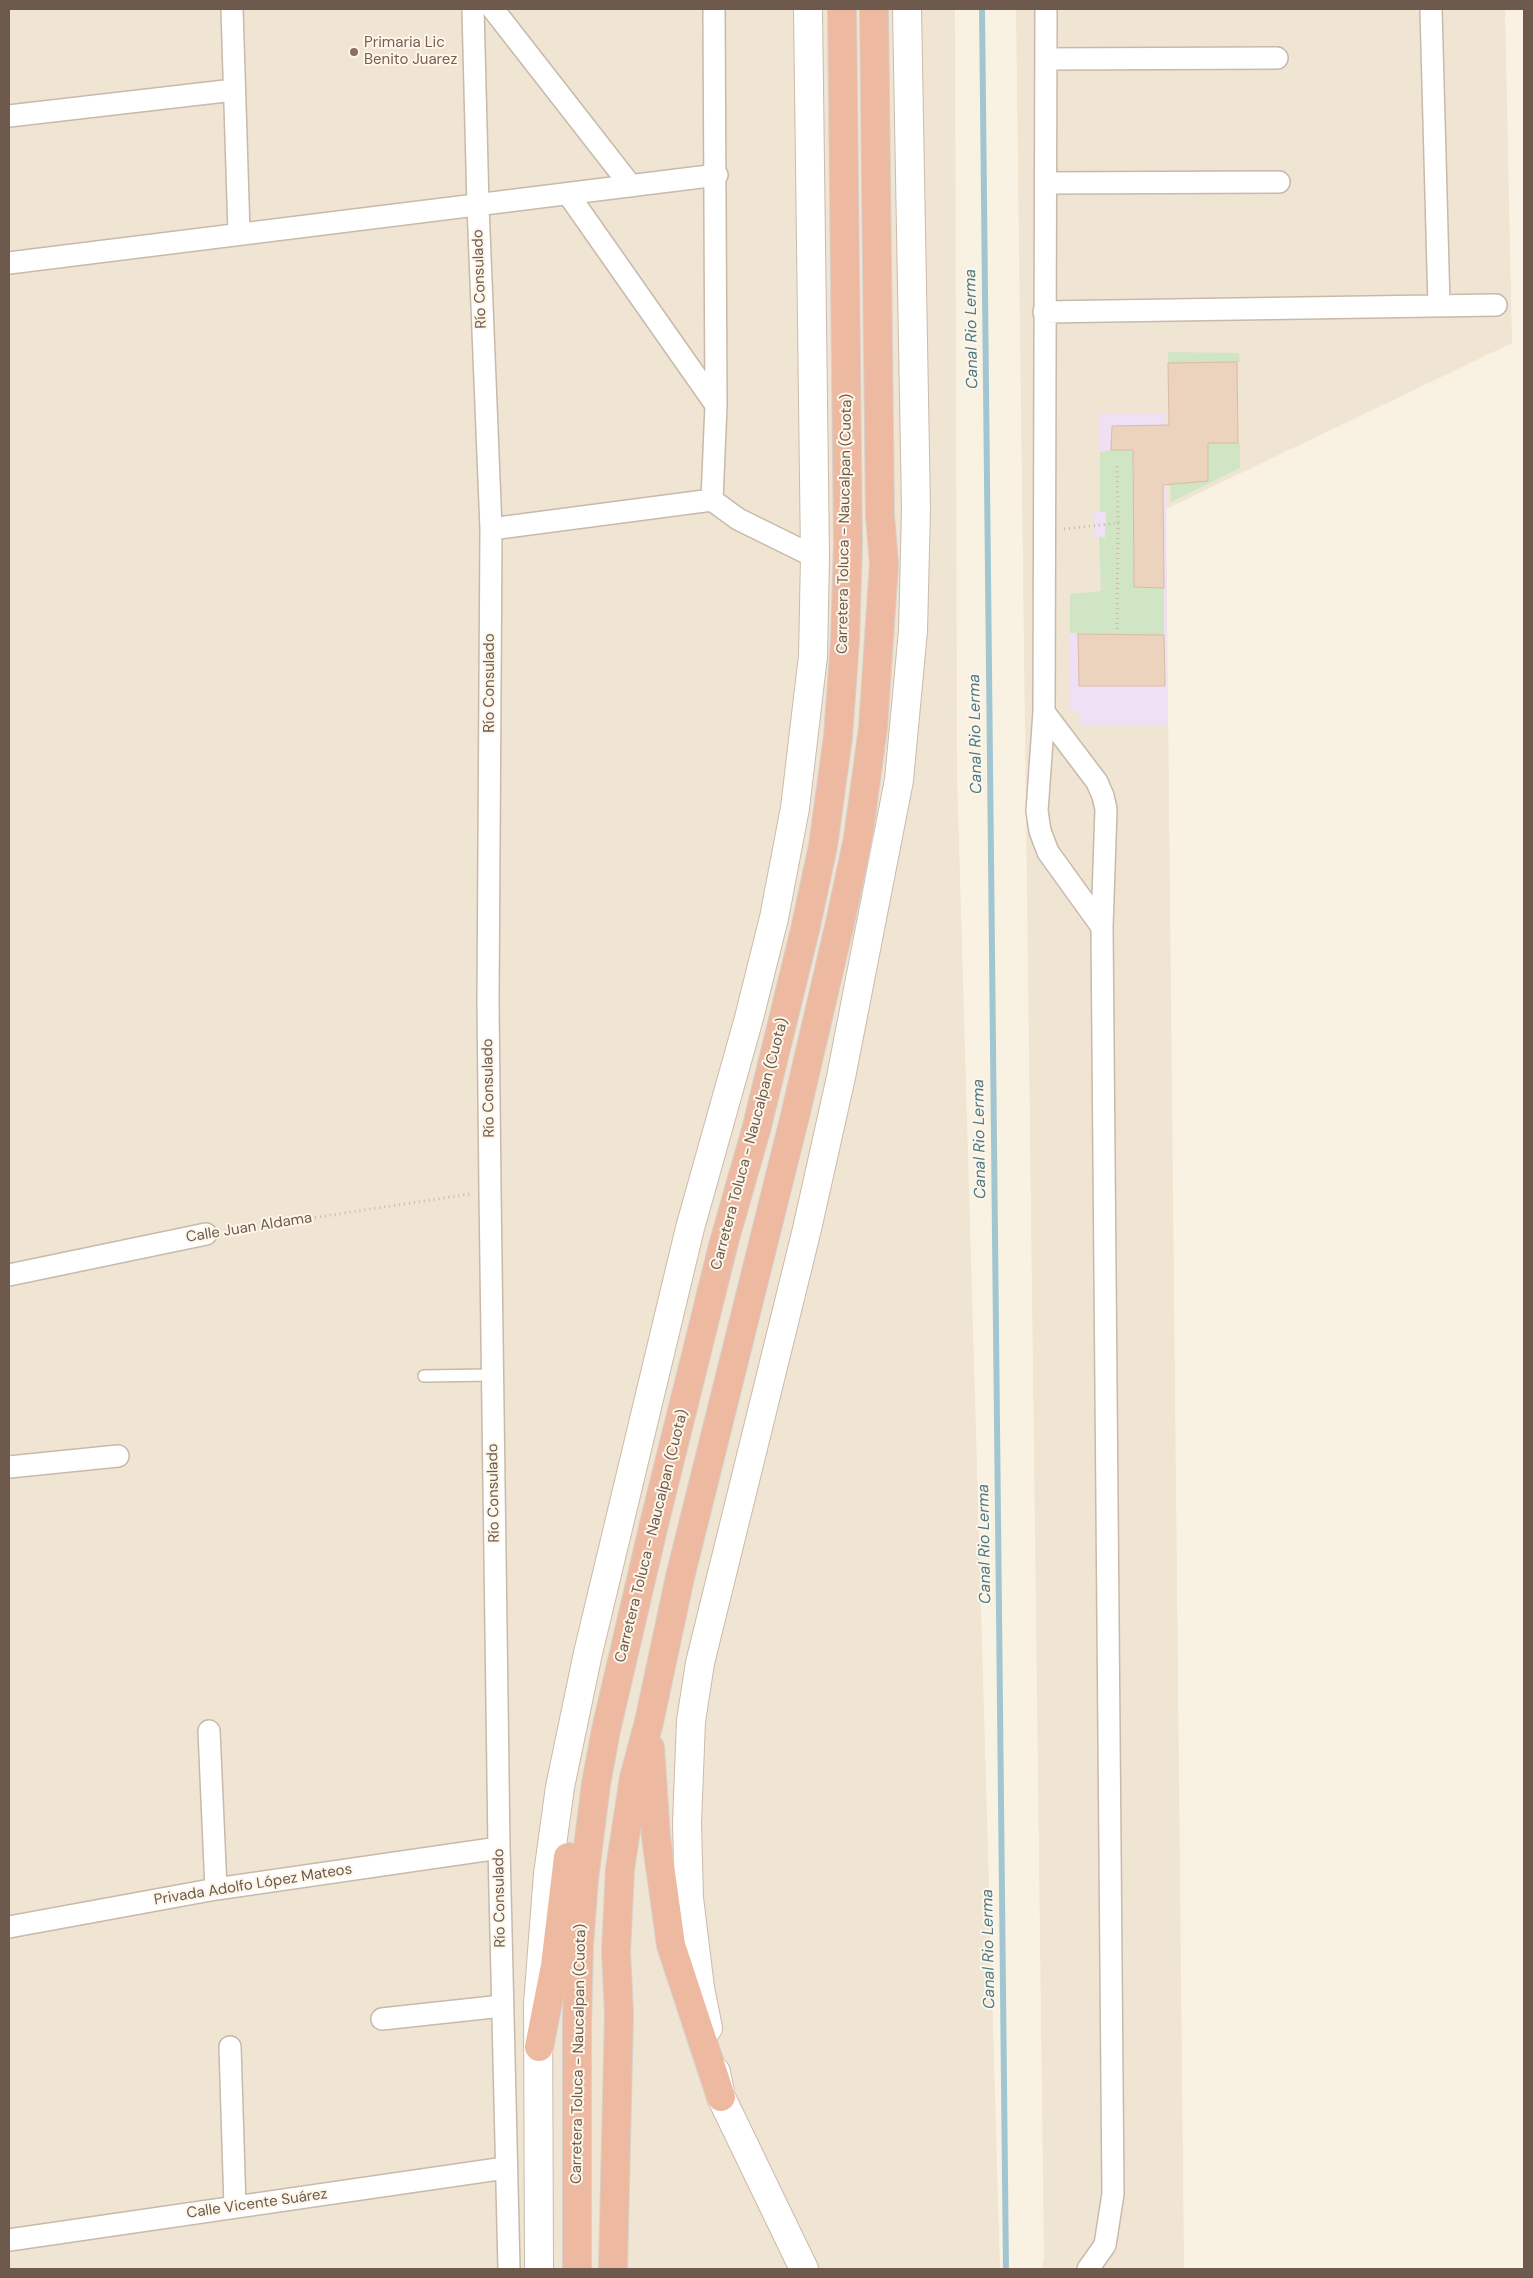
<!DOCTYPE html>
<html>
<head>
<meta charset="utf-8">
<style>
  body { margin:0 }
  #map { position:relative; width:1533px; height:2278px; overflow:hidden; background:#f9f2e3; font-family:"DM Sans",sans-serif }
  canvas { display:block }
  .frame { position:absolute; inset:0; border:10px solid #6e5a4c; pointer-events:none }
</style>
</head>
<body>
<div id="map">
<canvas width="1533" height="2278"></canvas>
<div class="frame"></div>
</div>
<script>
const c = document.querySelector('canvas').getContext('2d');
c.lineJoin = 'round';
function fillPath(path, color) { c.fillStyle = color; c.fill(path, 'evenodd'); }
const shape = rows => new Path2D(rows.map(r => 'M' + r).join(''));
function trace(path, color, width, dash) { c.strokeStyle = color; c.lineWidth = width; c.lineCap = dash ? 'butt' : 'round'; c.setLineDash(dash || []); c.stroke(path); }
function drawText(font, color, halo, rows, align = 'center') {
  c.font = font + ' "DM Sans",sans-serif'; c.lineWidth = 4; c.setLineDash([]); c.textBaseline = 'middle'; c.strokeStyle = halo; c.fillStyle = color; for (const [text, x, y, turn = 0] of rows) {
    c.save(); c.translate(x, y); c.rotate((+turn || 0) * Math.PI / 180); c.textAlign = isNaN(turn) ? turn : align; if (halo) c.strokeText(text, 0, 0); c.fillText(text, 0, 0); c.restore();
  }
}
fillPath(shape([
  [9,9,955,9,957,773,1000,2269,9,2269],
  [1016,9,1505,9,1512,343,1166,509,1184,2269,1042,2269,1044,2257]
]), '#f0e4d2');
fillPath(shape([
  [1099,413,1166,413,1167,726,1080,726,1079,712,1070,712,1070,594,1101,591,1099,537,1093,537,1093,512,1100,512]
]), '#efe0f5');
fillPath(shape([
  [1168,352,1239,353,1240,362,1168,363],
  [1208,443,1240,443,1240,468,1171,502,1170,484],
  [1111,450,1133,450,1134,586,1164,588,1164,635,1070,633,1070,594,1101,591,1099,536,1105,538,1106,512,1100,512,1100,452]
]), '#cfe5c4');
trace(shape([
  [982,9,1006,2269]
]), '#a2c6d1', 6);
const building = shape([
  [1237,362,1238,443,1208,443,1208,481,1163,485,1164,588,1134,587,1133,450,1111,450,1112,426,1169,425,1168,363,1237,362],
  [1078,634,1164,635,1165,686,1079,686,1078,634]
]);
fillPath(building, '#ebd3be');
trace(building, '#dcbba0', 1);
const lane = shape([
  [424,1376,493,1375]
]);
const street = shape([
  [232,9,239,233],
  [473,9,478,206,491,529,488,1002,490,1191,499,1848,509,2269],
  [493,9,631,186],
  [1046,9,1044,712,1037,811,1040,831,1048,852,1102,927],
  [1431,9,1439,306],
  [1046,59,1277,58],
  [9,116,234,90],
  [1046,183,1279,182],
  [568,194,716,405],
  [9,263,717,175],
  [1044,312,1496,305],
  [712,500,716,405,714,9],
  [491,529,712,500,738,519,815,557],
  [1044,712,1097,782,1103,796,1106,809,1102,927,1113,2194,1105,2245,1088,2269],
  [9,1275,206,1234],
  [9,1467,118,1456],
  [209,1731,216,1889],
  [9,1927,216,1889,499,1848],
  [382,2019,502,2006],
  [230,2047,235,2207],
  [9,2240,505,2168]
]);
const secondary = shape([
  [708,2028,700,1988,689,1898,687,1823,691,1721,700,1663,807,1229,841,1077,899,780,913,631,916,509,907,9],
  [716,2072,721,2097,804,2269],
  [539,2269,538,2004,548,1874,560,1787,588,1653,690,1228,749,1018,774,918,795,808,813,656,815,557,808,9]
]);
const highway = shape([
  [650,1748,656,1837,671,1945,721,2097],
  [539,2047,555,1966,568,1857],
  [577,2269,577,2023,579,1945,584,1879,596,1784,606,1730,654,1524,724,1242,756,1130,805,930,823,846,838,737,845,640,848,544,842,9],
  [613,2269,619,2014,616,1951,620,1869,634,1778,649,1722,680,1577,795,1116,840,923,858,838,873,728,884,564,880,516,874,9]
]);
trace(lane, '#c8baab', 14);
trace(street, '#c8baab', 24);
trace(secondary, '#cbbbaa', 30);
trace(highway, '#d6d1cd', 30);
trace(shape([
  [1064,529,1118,523,1117,463],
  [1117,629,1118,523],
  [226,1231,470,1194]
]), '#d0b6a2', 3, [1, 4]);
trace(lane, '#fff', 11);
trace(street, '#fff', 21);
trace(secondary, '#fff', 28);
trace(highway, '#edb9a1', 28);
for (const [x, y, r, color] of [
  [354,52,5,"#8d6e63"]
]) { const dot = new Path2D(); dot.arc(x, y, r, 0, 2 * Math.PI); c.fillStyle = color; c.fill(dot); trace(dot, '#fdf6e9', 2); }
drawText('15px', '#785e54', '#fdf6e9', [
  ["Primaria Lic",364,43],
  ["Benito Juarez",364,60]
], 'left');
drawText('15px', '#6e5a4c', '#fdf6e9', [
  ["Río Consulado",480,279,-92],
  ["Carretera Toluca - Naucalpan (Cuota)",845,524,-89],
  ["Río Consulado",490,683,-90],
  ["Río Consulado",489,1088,-91],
  ["Carretera Toluca - Naucalpan (Cuota)",750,1144,-75],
  ["Calle Juan Aldama",249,1228,-9],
  ["Río Consulado",494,1493,-91],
  ["Carretera Toluca - Naucalpan (Cuota)",652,1536,-76],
  ["Privada Adolfo López Mateos",253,1885,-9],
  ["Río Consulado",500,1898,-91],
  ["Carretera Toluca - Naucalpan (Cuota)",579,2054,-89],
  ["Calle Vicente Suárez",257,2204,-8]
]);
drawText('italic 16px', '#4c7886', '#fdf6e9', [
  ["Canal Rio Lerma",972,329,-91],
  ["Canal Rio Lerma",976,734,-91],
  ["Canal Rio Lerma",980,1139,-91],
  ["Canal Rio Lerma",985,1544,-91],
  ["Canal Rio Lerma",989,1949,-91]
]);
</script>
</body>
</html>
